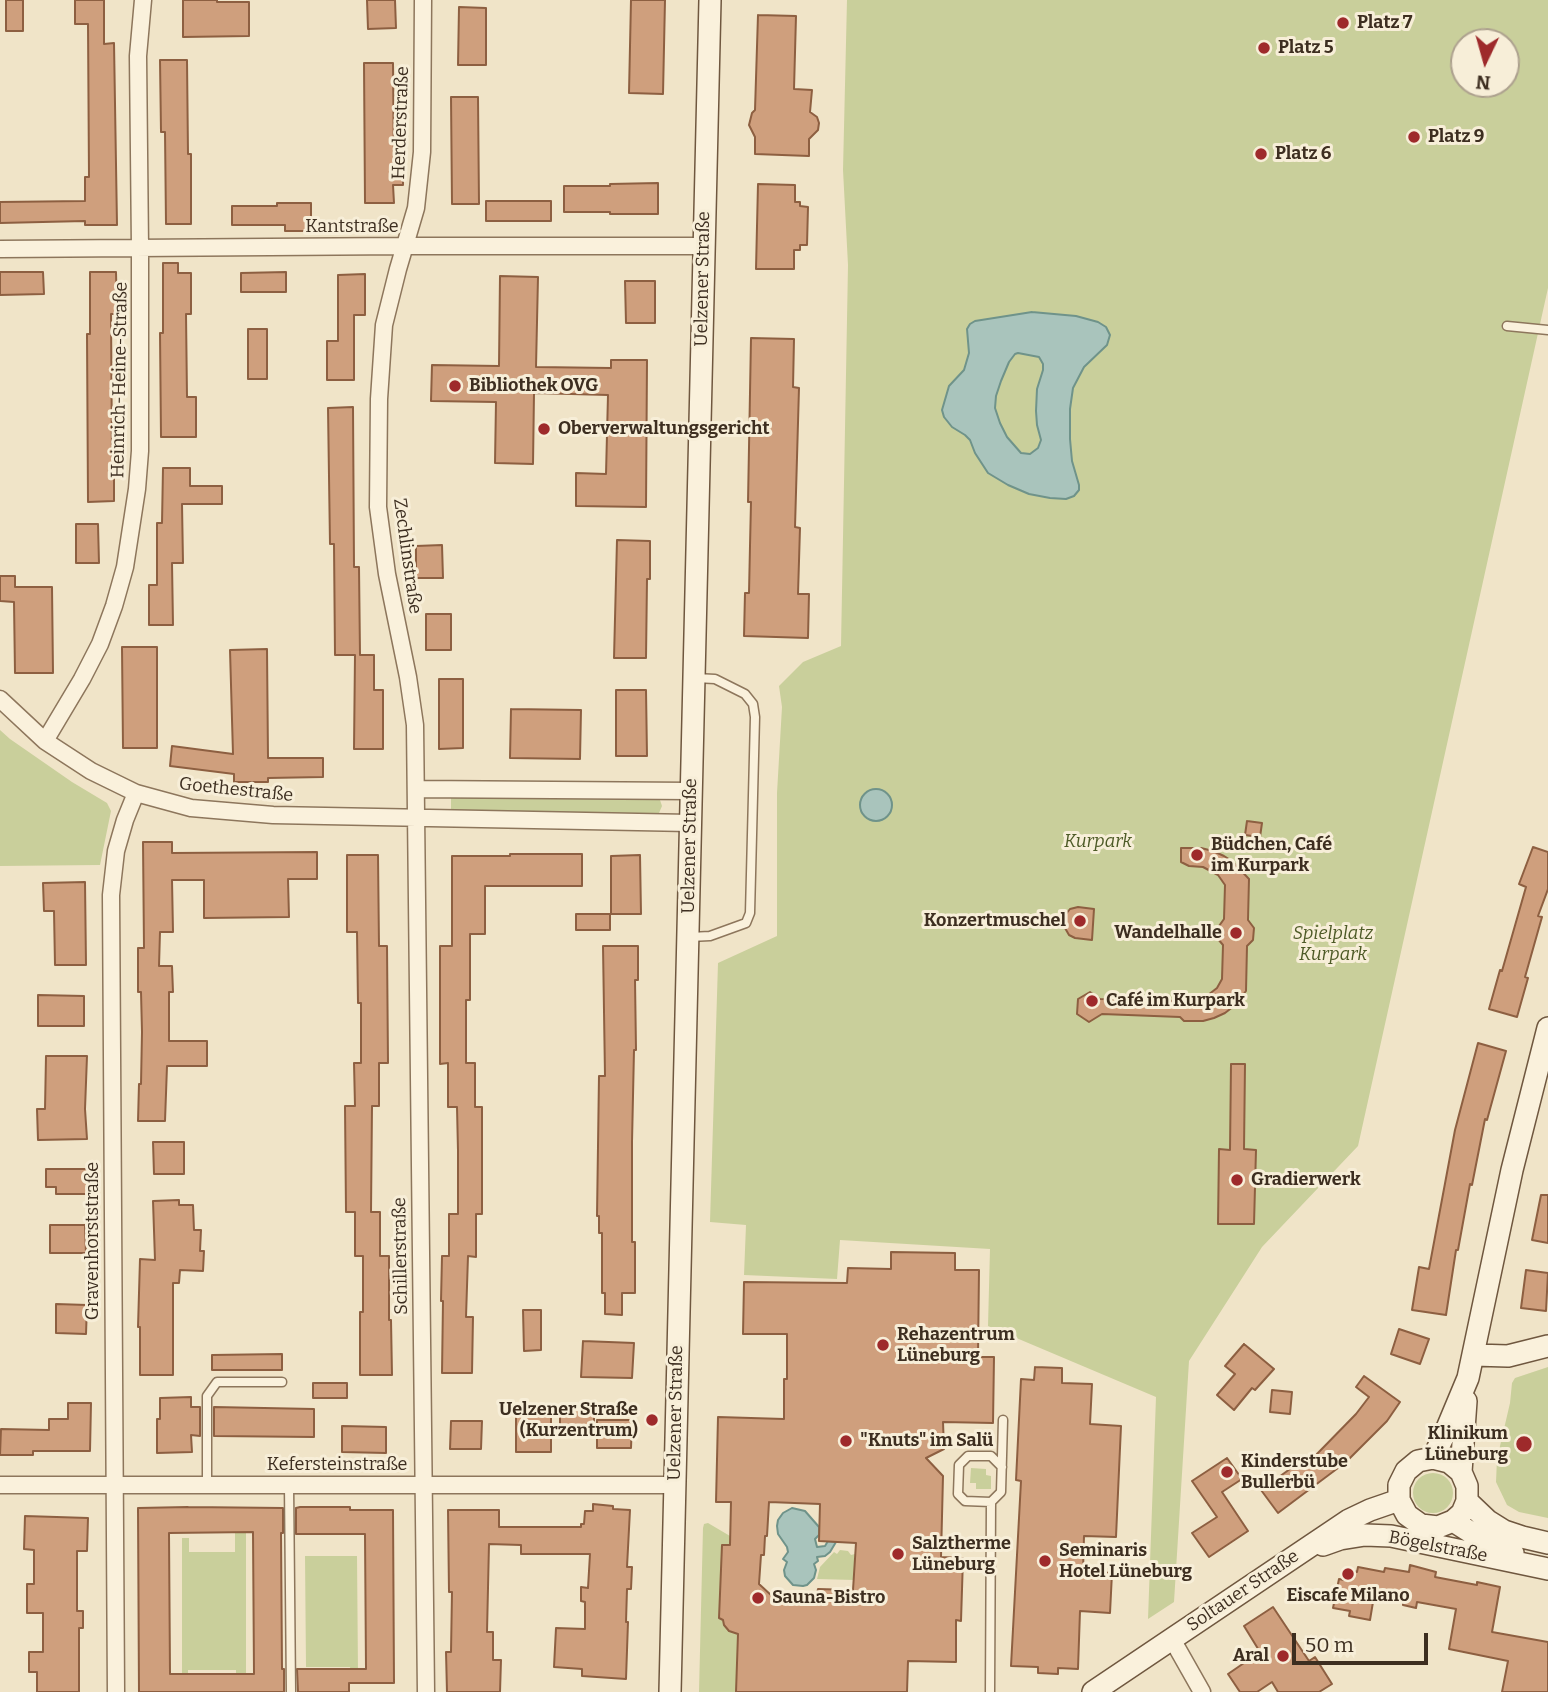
<!DOCTYPE html>
<html>
<head>
<meta charset="utf-8">
<style>
  body { margin:0 }
  #map { position:relative; width:1548px; height:1692px; overflow:hidden; background:#f0e4c8; font-family:Bitter,serif }
  canvas { display:block }
  .north { position:absolute; left:1450px; top:28px; width:70px; height:70px; box-sizing:border-box; background:#f7eed8; border:2px solid #ada18e; border-radius:50%; rotate:185deg; font-size:19px; font-weight:700; line-height:28px; text-align:center; color:#3d2e20 }
  .north::after { content:''; display:block; margin:auto; width:24px; height:32px; background:#9e2a2b; clip-path:polygon(50% 0,100% 100%,50% 72%,0 100%) }
  .scale { position:absolute; left:1292px; top:1633px; width:136px; height:32px; box-sizing:border-box; border:4px solid #3d2e20; border-top:0; padding-left:9px; font-size:21px; line-height:24px; white-space:nowrap; color:#3d2e20; -webkit-text-stroke:5px #f7eed8; paint-order:stroke }
</style>
</head>
<body>
<div id="map">
<canvas width="1548" height="1692"></canvas>
<div class="north">N</div>
<div class="scale">50 m</div>
</div>
<script>
const c = document.querySelector('canvas').getContext('2d');
c.lineJoin = 'round';
function fillPath(path, color) { c.fillStyle = color; c.fill(path, 'evenodd'); }
const shape = rows => new Path2D(rows.map(r => 'M' + r).join(''));
function trace(path, color, width, dash) { c.strokeStyle = color; c.lineWidth = width; c.lineCap = dash ? 'butt' : 'round'; c.setLineDash(dash || []); c.stroke(path); }
function drawText(font, color, halo, rows, align = 'center') {
  c.font = font + ' Bitter,serif'; c.lineWidth = 6; c.setLineDash([]); c.textBaseline = 'middle'; c.strokeStyle = halo; c.fillStyle = color; for (const [text, x, y, turn = 0] of rows) {
    c.save(); c.translate(x, y); c.rotate((+turn || 0) * Math.PI / 180); c.textAlign = isNaN(turn) ? turn : align; if (halo) c.strokeText(text, 0, 0); c.fillText(text, 0, 0); c.restore();
  }
}
fillPath(shape([
  [847,0,1548,0,1548,288,1358,1146,1262,1247,1189,1361,1174,1602,1148,1619,1156,1397,988,1326,990,1249,840,1240,837,1279,744,1275,746,1225,710,1222,718,963,777,936,777,793,782,707,779,686,803,662,841,646,848,265,843,170],
  [1464,42,1506,42,1506,84,1464,84],
  [0,730,10,739,72,782,107,803,111,811,100,865,0,866],
  [454,794,653,796,660,800,662,806,659,813,652,816,459,814,451,810,451,798],
  [1548,1367,1548,1518,1519,1512,1507,1505,1496,1482,1497,1459,1510,1403,1512,1383,1515,1378],
  [971,1468,986,1469,986,1475,991,1476,991,1489,976,1489,976,1483,970,1483],
  '1413 1493a20 20 0 1 1 40 0a20 20 0 1 1-40 0Z',
  [708,1523,730,1536,730,1545,722,1545,719,1618,723,1620,724,1625,729,1631,738,1634,736,1692,699,1692,703,1528,704,1524],
  [235,1526,246,1526,246,1684,236,1684,236,1670,188,1670,188,1675,182,1675,182,1538,189,1538,189,1552,235,1552],
  [840,1550,848,1551,851,1555,855,1554,854,1580,817,1579,820,1567,834,1552,837,1554],
  [305,1556,357,1556,358,1673,351,1673,350,1667,306,1667]
]), '#c9cf9b');
const water = shape([
  [1032,312,1076,316,1098,322,1106,327,1110,335,1107,345,1084,367,1073,388,1070,409,1070,439,1072,461,1079,485,1079,490,1074,496,1066,499,1050,498,1029,494,1008,485,988,473,975,453,970,440,965,435,952,427,944,417,942,410,949,386,964,370,969,353,967,329,970,324,975,321,1032,312],
  [1018,353,1039,357,1043,364,1043,370,1037,389,1036,411,1037,425,1041,440,1038,448,1030,454,1021,453,1007,437,1000,423,995,408,996,396,1001,381,1009,362,1015,354,1018,353],
  '860 805a16 16 0 1 1 32 0a16 16 0 1 1-32 0Z',
  [792,1508,805,1511,819,1527,819,1535,815,1539,817,1547,825,1546,828,1541,836,1542,830,1552,825,1556,817,1557,818,1561,814,1564,816,1570,814,1578,807,1585,803,1586,793,1585,785,1576,784,1570,787,1562,783,1559,788,1552,787,1547,778,1534,777,1526,778,1520,783,1513,792,1508]
]);
fillPath(water, '#a9c4bc');
trace(water, '#6f938a', 2);
const building = shape([
  [6,0,23,0,23,31,6,31,6,0],
  [75,0,104,0,104,44,114,43,117,225,85,225,85,221,0,223,0,202,85,201,85,177,89,177,88,24,75,24,75,0],
  [183,0,217,0,217,2,249,2,249,36,183,37,183,0],
  [367,0,395,0,396,28,368,29,367,0],
  [631,0,665,0,663,94,629,93,631,0],
  [459,7,486,8,486,65,458,65,459,7],
  [758,15,796,16,794,89,812,90,810,112,817,117,819,123,818,130,809,139,809,156,755,154,755,137,749,125,752,113,755,110,758,15],
  [160,60,187,60,188,154,191,154,191,224,166,224,165,132,161,132,160,60],
  [364,63,393,63,394,171,403,170,403,185,393,185,394,203,365,203,364,63],
  [451,97,478,97,479,204,452,204,451,97],
  [658,183,658,214,610,214,610,212,564,212,564,186,610,186,610,184,658,183],
  [758,184,795,185,795,202,800,202,800,206,808,207,807,245,800,245,800,250,794,250,794,269,756,269,758,184],
  [486,201,551,201,551,221,486,221,486,201],
  [277,203,311,203,311,231,285,231,285,225,232,225,232,206,277,206,277,203],
  [163,263,178,263,178,273,191,273,191,314,186,314,187,397,196,397,196,437,161,437,160,333,163,333,163,263],
  [0,272,43,272,44,294,0,295,0,272],
  [90,272,116,272,117,314,111,314,112,459,114,459,114,501,88,502,87,334,90,334,90,272],
  [286,272,286,292,241,292,241,273,286,272],
  [365,274,365,315,354,315,354,380,327,380,327,341,338,341,338,275,365,274],
  [500,276,538,277,536,367,611,368,611,360,647,360,646,507,576,506,576,473,606,474,608,395,534,393,533,464,495,463,496,402,431,401,432,365,499,366,500,276],
  [625,281,655,281,655,323,626,323,625,281],
  [248,329,267,329,267,379,248,379,248,329],
  [751,338,794,339,793,387,799,388,795,527,800,528,798,594,809,594,808,638,744,636,745,593,749,593,750,546,751,502,748,502,751,338],
  [353,407,354,567,359,567,360,655,374,655,374,690,383,690,383,749,354,749,355,655,335,655,334,544,330,544,328,408,353,407],
  [163,468,190,468,190,486,222,486,222,504,182,504,183,563,172,563,173,625,149,625,149,585,157,585,157,523,162,523,163,468],
  [76,524,98,524,99,563,76,563,76,524],
  [617,540,650,541,650,579,647,579,646,658,614,658,617,540],
  [442,545,443,578,416,578,416,546,442,545],
  [0,576,15,576,15,587,52,587,53,673,15,673,14,602,0,601,0,576],
  [426,614,451,614,451,650,426,650,426,614],
  [122,647,157,647,157,748,123,748,122,647],
  [267,649,268,758,323,758,323,777,268,778,268,782,234,782,234,774,170,766,172,746,233,754,230,650,267,649],
  [439,679,463,679,463,748,439,749,439,679],
  [616,690,646,690,647,756,616,756,616,690],
  [511,709,581,710,580,759,510,758,511,709],
  [1247,821,1262,823,1260,837,1245,835,1247,821],
  [143,842,172,842,172,853,317,852,317,879,288,879,289,917,204,918,204,880,172,880,173,932,160,932,159,966,172,966,173,992,169,992,169,1041,207,1041,207,1066,167,1066,165,1121,138,1121,139,1084,141,1084,142,1032,141,992,138,992,138,948,144,948,143,842],
  [1533,847,1548,852,1548,889,1538,916,1542,917,1525,977,1528,978,1517,1017,1489,1009,1500,970,1502,971,1526,887,1519,884,1533,847],
  [1181,848,1201,848,1213,851,1224,856,1232,861,1249,879,1248,920,1254,928,1253,940,1247,946,1246,991,1234,1006,1225,1013,1214,1018,1203,1021,1184,1021,1180,1017,1102,1014,1089,1022,1077,1014,1078,999,1090,992,1100,999,1181,1001,1186,997,1198,998,1208,995,1217,988,1222,979,1223,945,1218,939,1219,926,1224,919,1225,885,1218,875,1203,867,1189,866,1181,862,1181,848],
  [510,854,582,854,582,886,485,886,485,934,470,934,470,1000,466,1000,466,1063,475,1063,475,1107,482,1107,482,1214,476,1214,476,1257,468,1256,466,1317,473,1317,472,1373,442,1373,443,1301,441,1301,442,1256,449,1256,449,1214,458,1214,458,1151,457,1107,448,1107,448,1063,440,1064,440,946,452,946,452,856,510,856,510,854],
  [347,855,378,855,379,946,387,946,388,1063,379,1063,379,1106,372,1106,371,1212,380,1212,380,1256,389,1256,389,1320,391,1320,392,1375,360,1375,360,1312,363,1312,363,1256,355,1256,355,1212,346,1212,345,1106,355,1106,354,1063,361,1063,361,1003,358,1003,357,932,347,932,347,855],
  [640,855,641,914,611,914,611,856,640,855],
  [85,882,86,965,55,965,54,911,44,911,43,883,85,882],
  [1078,907,1094,909,1092,940,1075,938,1069,935,1065,928,1066,914,1070,909,1078,907],
  [576,914,610,914,610,930,576,930,576,914],
  [603,946,638,946,638,980,635,980,636,1050,634,1050,632,1142,632,1242,635,1242,635,1293,622,1293,622,1315,605,1314,605,1293,602,1293,602,1233,599,1233,599,1216,597,1216,599,1076,605,1076,603,946],
  [38,995,84,996,84,1026,38,1026,38,995],
  [1478,1043,1506,1051,1487,1120,1485,1119,1472,1185,1470,1184,1458,1250,1456,1250,1446,1315,1412,1310,1419,1267,1429,1269,1455,1130,1478,1043],
  [46,1056,87,1056,85,1109,87,1139,38,1140,37,1109,45,1109,46,1056],
  [1231,1064,1245,1064,1244,1149,1256,1150,1254,1224,1218,1224,1219,1149,1230,1150,1231,1064],
  [153,1142,184,1142,184,1174,154,1174,153,1142],
  [46,1169,87,1169,87,1194,56,1194,56,1187,46,1187,46,1169],
  [1541,1195,1548,1195,1548,1243,1532,1240,1541,1195],
  [179,1200,179,1205,193,1205,194,1230,201,1230,200,1251,204,1251,203,1271,180,1270,179,1283,173,1283,173,1375,140,1375,140,1327,138,1327,140,1259,155,1260,153,1201,179,1200],
  [50,1225,85,1225,86,1253,50,1253,50,1225],
  [891,1252,955,1253,955,1270,979,1270,978,1357,994,1357,993,1423,943,1422,944,1449,926,1458,943,1476,941,1557,963,1558,961,1621,956,1620,956,1662,908,1661,907,1692,736,1692,738,1634,729,1631,724,1625,723,1620,719,1618,722,1545,730,1545,731,1502,716,1502,718,1417,784,1419,784,1379,787,1379,787,1334,743,1334,744,1282,847,1283,848,1268,891,1269,891,1252],
  [769,1502,820,1504,819,1541,856,1543,853,1590,818,1589,817,1594,801,1594,801,1598,772,1596,759,1584,761,1555,764,1555,765,1536,767,1536,769,1502],
  [1526,1270,1548,1273,1546,1311,1521,1308,1526,1270],
  [56,1304,87,1305,86,1334,56,1333,56,1304],
  [523,1310,541,1310,541,1350,524,1351,523,1310],
  [1399,1329,1429,1339,1420,1364,1391,1354,1399,1329],
  [583,1341,634,1343,632,1378,581,1377,583,1341],
  [1244,1344,1274,1369,1255,1390,1252,1388,1234,1410,1217,1395,1235,1374,1225,1366,1244,1344],
  [282,1354,282,1370,212,1370,212,1355,282,1354],
  [1035,1367,1062,1368,1062,1383,1092,1384,1090,1424,1121,1426,1116,1537,1084,1536,1083,1571,1112,1573,1110,1613,1080,1611,1078,1669,1058,1668,1058,1674,1038,1673,1038,1667,1011,1666,1021,1481,1016,1480,1021,1379,1034,1380,1035,1367],
  [1364,1376,1400,1402,1387,1421,1346,1462,1278,1513,1261,1490,1312,1453,1314,1457,1356,1414,1369,1397,1356,1387,1364,1376],
  [313,1383,347,1383,347,1398,313,1398,313,1383],
  [1272,1390,1292,1392,1290,1414,1270,1412,1272,1390],
  [191,1397,191,1407,200,1407,200,1436,191,1435,192,1452,157,1453,157,1419,160,1419,160,1398,191,1397],
  [68,1403,91,1403,90,1451,33,1451,33,1455,0,1455,1,1429,49,1430,49,1419,68,1419,68,1403],
  [214,1407,314,1409,314,1437,214,1436,214,1407],
  [560,1408,594,1408,594,1425,560,1426,560,1408],
  [516,1416,551,1416,551,1452,516,1452,516,1416],
  [597,1420,632,1420,631,1448,597,1448,597,1420],
  [451,1421,482,1421,481,1449,450,1449,451,1421],
  [342,1426,386,1427,386,1453,342,1452,342,1426],
  [1227,1458,1242,1479,1222,1492,1248,1531,1209,1557,1192,1533,1217,1517,1192,1481,1227,1458],
  [593,1504,613,1506,613,1509,630,1510,627,1567,632,1567,631,1589,627,1589,626,1622,628,1622,626,1679,582,1676,582,1669,554,1667,556,1628,585,1629,585,1602,581,1601,581,1587,588,1588,590,1554,521,1554,521,1545,489,1544,487,1632,493,1632,493,1660,501,1660,500,1692,447,1692,446,1652,451,1652,452,1592,449,1592,448,1510,499,1510,499,1527,581,1527,581,1524,584,1524,585,1511,593,1511,593,1504],
  [188,1507,283,1508,283,1533,281,1533,282,1669,284,1669,284,1692,139,1692,138,1508,188,1507],
  [253,1532,254,1674,170,1674,169,1533,253,1532],
  [300,1507,350,1507,350,1510,393,1510,394,1683,349,1683,349,1692,298,1692,297,1669,366,1669,365,1534,296,1534,296,1508,300,1507],
  [25,1516,88,1518,87,1551,77,1551,77,1611,83,1611,83,1628,79,1628,79,1692,37,1692,37,1672,29,1672,29,1652,43,1652,43,1613,27,1613,27,1584,34,1584,34,1550,24,1549,25,1516],
  [1410,1565,1436,1572,1435,1577,1477,1585,1477,1582,1500,1587,1492,1632,1548,1642,1548,1692,1502,1692,1508,1661,1449,1649,1456,1609,1417,1602,1416,1608,1403,1605,1403,1602,1374,1596,1370,1620,1349,1616,1350,1611,1333,1608,1339,1579,1344,1580,1345,1570,1357,1572,1358,1567,1384,1572,1385,1568,1409,1572,1410,1565],
  [1273,1607,1309,1661,1315,1657,1332,1684,1319,1692,1278,1692,1272,1682,1257,1692,1240,1692,1228,1674,1260,1652,1244,1626,1273,1607]
]);
fillPath(building, '#cf9f7d');
trace(building, '#8d5f41', 2);
const lane = shape([
  [1507,326,1548,330],
  [690,937,710,936,746,923,750,913,755,717,753,704,745,694,715,679,695,678],
  [207,1484,207,1396,217,1382,282,1382],
  [289,1485,291,1692],
  [991,1502,965,1501,958,1494,959,1465,968,1456,991,1456,1002,1467],
  [990,1692,991,1502,1001,1492,1003,1420]
]);
const street = shape([
  [423,0,422,152,416,208,398,269,384,325,379,399,378,507,387,574,408,677,415,725,426,1692],
  [0,249,404,246,704,246],
  [0,699,45,741,91,771,136,793,191,808,273,815,690,823],
  [45,741,82,679,100,644,114,606,125,567,137,489,140,451,140,248,138,56,143,0],
  [416,789,691,791],
  [0,1485,674,1485],
  [1172,1639,1202,1692],
  [116,1692,111,895,116,851,125,820,136,793]
]);
const secondary = shape([
  [1474,1355,1508,1356,1548,1346],
  [1433,1458,1445,1433,1468,1378,1512,1170,1548,1028],
  [1461,1472,1449,1462,1433,1458,1418,1461,1406,1471,1399,1485,1399,1500,1407,1515,1421,1525,1438,1527,1453,1521,1462,1513,1467,1501,1467,1486,1461,1472,1466,1401],
  [1467,1501,1488,1521,1504,1531,1522,1537,1548,1543],
  [1453,1521,1475,1535,1497,1547,1513,1553],
  [1323,1545,1340,1539,1365,1535,1391,1536,1548,1569],
  [670,1692,710,0],
  [1093,1692,1349,1520,1370,1510,1399,1500]
]);
trace(lane, '#8d765c', 11);
trace(street, '#8d765c', 19);
trace(secondary, '#6f573f', 24);
trace(lane, '#faf1dc', 8);
trace(street, '#faf1dc', 16);
trace(secondary, '#faf1dc', 21);
for (const [x, y, r, color] of [
  [1343,23,7,"#9e2a2b"],
  [1264,48,7,"#9e2a2b"],
  [1414,137,7,"#9e2a2b"],
  [1261,154,7,"#9e2a2b"],
  [455,386,7,"#9e2a2b"],
  [544,429,7,"#9e2a2b"],
  [1197,855,7,"#9e2a2b"],
  [1080,921,7,"#9e2a2b"],
  [1236,933,7,"#9e2a2b"],
  [1092,1001,7,"#9e2a2b"],
  [1237,1180,7,"#9e2a2b"],
  [883,1345,7,"#9e2a2b"],
  [652,1420,7,"#9e2a2b"],
  [846,1441,7,"#9e2a2b"],
  [1524,1444,9,"#9e2a2b"],
  [1227,1472,7,"#9e2a2b"],
  [898,1554,7,"#9e2a2b"],
  [1045,1561,7,"#9e2a2b"],
  [1348,1574,7,"#9e2a2b"],
  [758,1598,7,"#9e2a2b"],
  [1283,1656,7,"#9e2a2b"]
]) { const dot = new Path2D(); dot.arc(x, y, r, 0, 2 * Math.PI); c.fillStyle = color; c.fill(dot); trace(dot, '#f7eed8', 2.5); }
drawText('bold 18px', '#3d2e20', '#f7eed8', [
  ["Platz 7",1357,23],
  ["Platz 5",1278,48],
  ["Platz 9",1428,137],
  ["Platz 6",1275,154],
  ["Bibliothek OVG",469,386],
  ["Oberverwaltungsgericht",558,429],
  ["Büdchen, Café",1211,845],
  ["im Kurpark",1211,866],
  ["Konzertmuschel",1066,921,"right"],
  ["Wandelhalle",1222,933,"right"],
  ["Café im Kurpark",1106,1001],
  ["Gradierwerk",1251,1180],
  ["Rehazentrum",897,1335],
  ["Lüneburg",897,1356],
  ["Uelzener Straße",638,1410,"right"],
  ["(Kurzentrum)",638,1431,"right"],
  ["Klinikum",1508,1434,"right"],
  ["Lüneburg",1508,1455,"right"],
  ["\"Knuts\" im Salü",860,1441],
  ["Kinderstube",1241,1462],
  ["Bullerbü",1241,1483],
  ["Salztherme",912,1544],
  ["Lüneburg",912,1565],
  ["Seminaris",1059,1551],
  ["Hotel Lüneburg",1059,1572],
  ["Eiscafe Milano",1348,1596,"center"],
  ["Sauna-Bistro",772,1598],
  ["Aral",1269,1656,"right"]
], 'left');
drawText('18px', '#3d2e20', '#f7eed8', [
  ["Herderstraße",401,123,-88],
  ["Kantstraße",352,227],
  ["Uelzener Straße",703,279,-89],
  ["Heinrich-Heine-Straße",120,380,-89],
  ["Zechlinstraße",407,556,82],
  ["Goethestraße",236,790,6],
  ["Uelzener Straße",690,846,-89],
  ["Gravenhorststraße",93,1241,-90],
  ["Schillerstraße",401,1256,-91],
  ["Uelzener Straße",676,1413,-89],
  ["Kefersteinstraße",337,1465],
  ["Bögelstraße",1438,1547,11],
  ["Soltauer Straße",1243,1591,-34]
]);
drawText('italic 18px', '#4d5a26', '#f7eed8', [
  ["Kurpark",1098,842],
  ["Spielplatz",1333,934],
  ["Kurpark",1333,955]
]);
</script>
</body>
</html>
